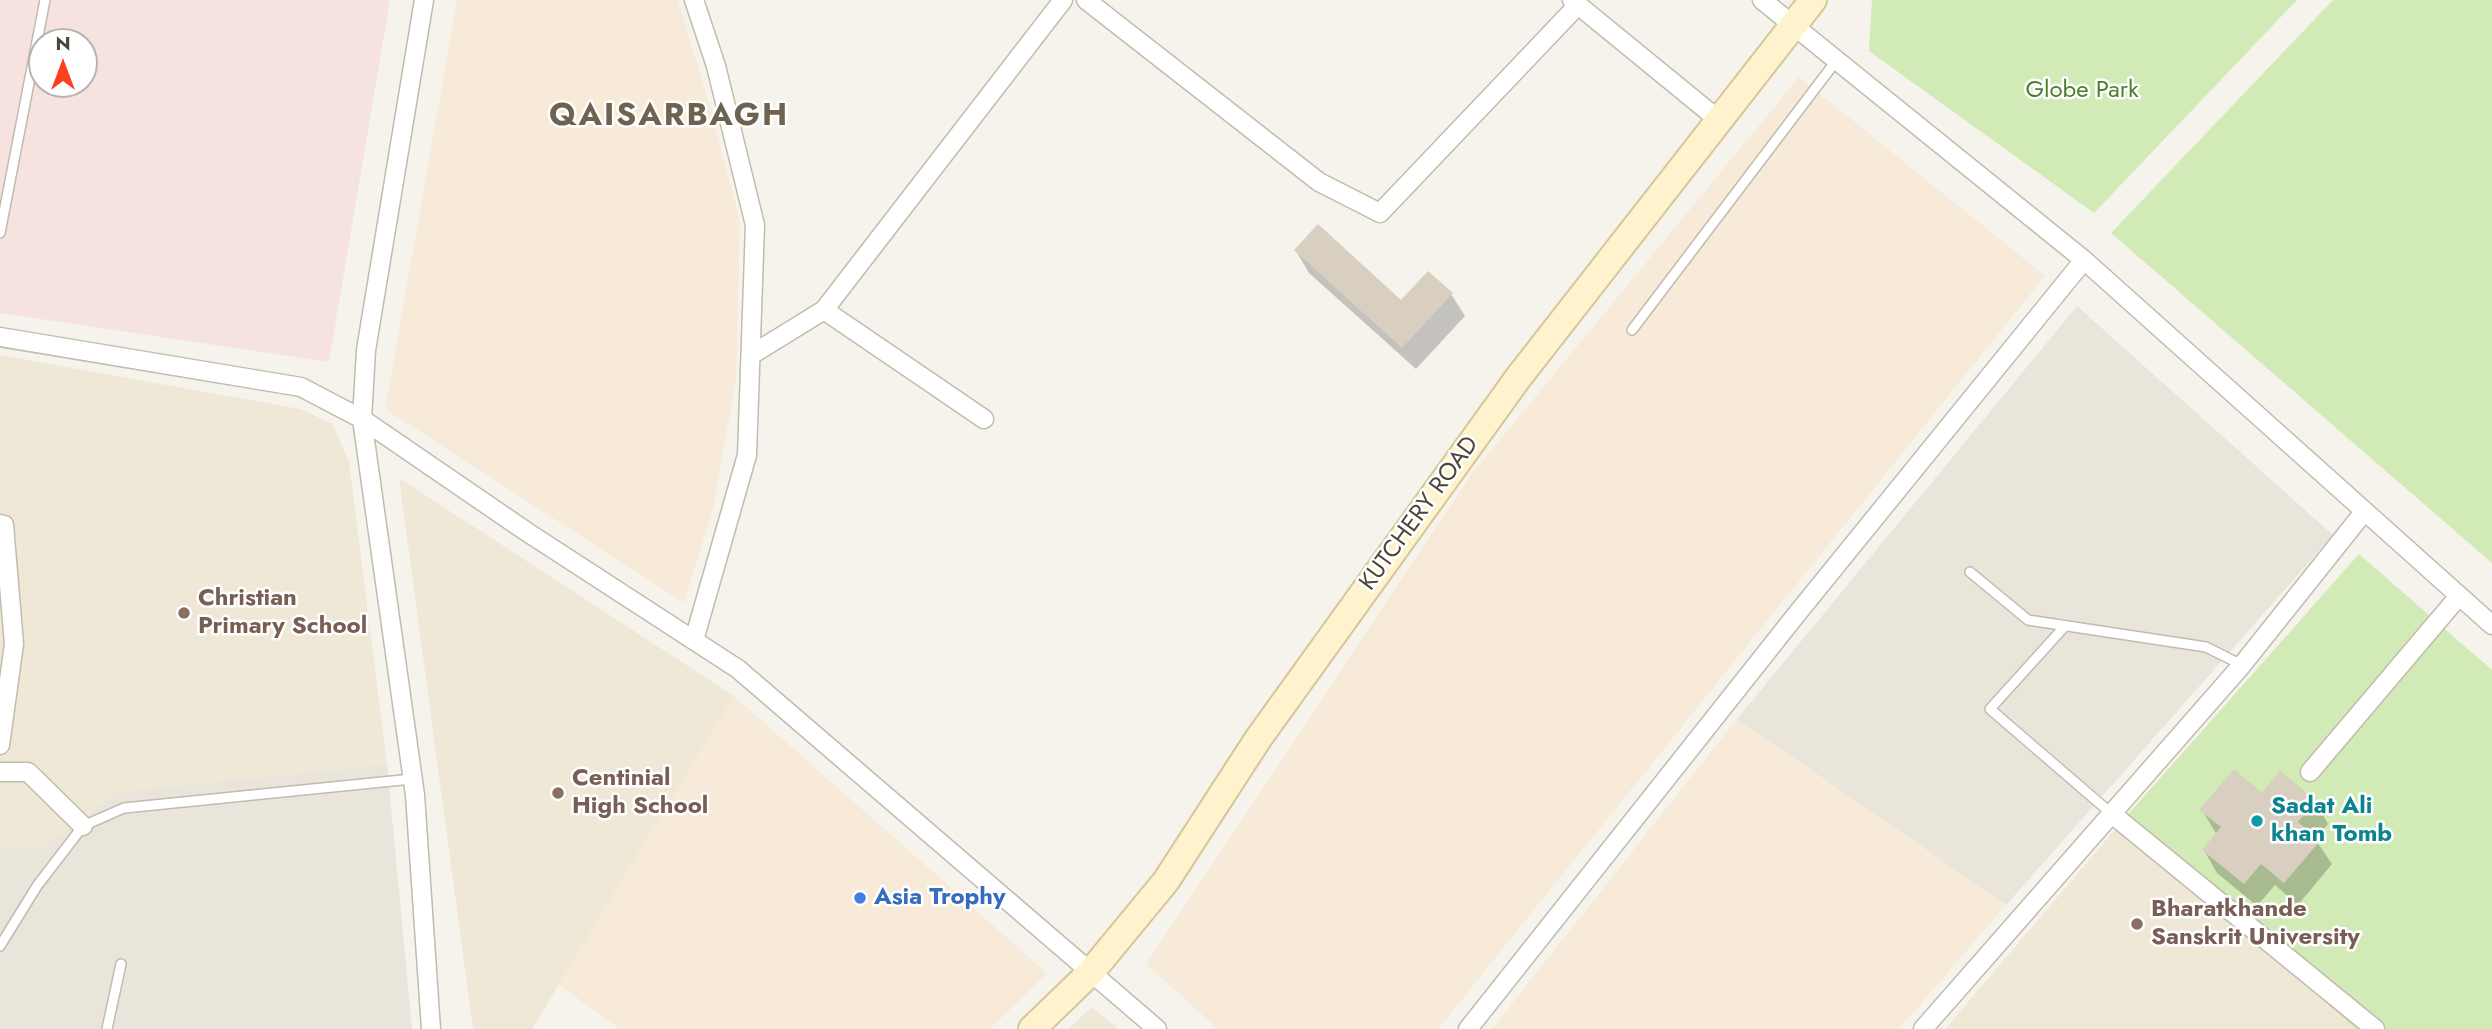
<!DOCTYPE html>
<html>
<head>
<meta charset="utf-8">
<style>
  body { margin:0 }
  #map { position:relative; width:2492px; height:1029px; overflow:hidden; background:#f6f3ec; font-family:Jost,sans-serif }
  canvas { display:block }
  .north { position:absolute; left:28px; top:28px; width:70px; height:70px; box-sizing:border-box; background:#fff; border:2px solid #b7b4b0; border-radius:50%; rotate:0deg; font-size:19px; font-weight:700; line-height:28px; text-align:center; color:#4b4439 }
  .north::after { content:''; display:block; margin:auto; width:24px; height:32px; background:#fc3f1d; clip-path:polygon(50% 0,100% 100%,50% 72%,0 100%) }
</style>
</head>
<body>
<div id="map">
<canvas width="2492" height="1029"></canvas>
<div class="north">N</div>
</div>
<script>
const c = document.querySelector('canvas').getContext('2d');
c.lineJoin = 'round';
function fillPath(path, color) { c.fillStyle = color; c.fill(path, 'evenodd'); }
const shape = rows => new Path2D(rows.map(r => 'M' + r).join(''));
function trace(path, color, width, dash) { c.strokeStyle = color; c.lineWidth = width; c.lineCap = dash ? 'butt' : 'round'; c.setLineDash(dash || []); c.stroke(path); }
function drawText(font, color, halo, rows, align = 'center') {
  c.font = font + ' Jost,sans-serif'; c.lineWidth = 5; c.setLineDash([]); c.textBaseline = 'middle'; c.strokeStyle = halo; c.fillStyle = color; for (const [text, x, y, turn = 0] of rows) {
    c.save(); c.translate(x, y); c.rotate((+turn || 0) * Math.PI / 180); c.textAlign = isNaN(turn) ? turn : align; if (halo) c.strokeText(text, 0, 0); c.fillText(text, 0, 0); c.restore();
  }
}
fillPath(shape([
  [2077,306,2333,535,2006,905,1737,719],
  [387,764,412,1029,0,1029,0,846,44,847,117,792]
]), '#eae5da');
fillPath(shape([
  [457,0,678,0,710,107,740,221,736,378,714,505,684,603,385,409],
  [1799,77,2045,276,1438,1029,1218,1029,1146,964,1471,475],
  [734,696,1047,973,990,1029,620,1029,559,985],
  [1737,719,2006,905,1899,1029,1492,1029]
]), '#f7ead8');
fillPath(shape([
  [0,355,300,409,333,424,349,462,387,764,117,792,44,847,0,846],
  [399,478,734,696,532,1029,473,1029],
  [2124,819,2355,1029,1945,1029],
  [1092,1007,1118,1029,1068,1029]
]), '#efe8d6');
fillPath(shape([
  [0,0,390,0,329,362,0,313],
  [42,42,84,42,84,84,42,84]
]), '#f6e3e0');
fillPath(shape([
  [1872,0,2297,0,2094,213,1869,51],
  [2333,0,2492,0,2492,563,2111,233],
  [2359,554,2492,670,2492,1029,2355,1029,2124,819]
]), '#d2eab5');
fillPath(shape([
  [1296,251,1402,303,1451,294,1465,316,1416,369,1309,273],
  [2262,795,2315,801,2328,824,2315,839,2332,864,2298,905,2275,885,2257,906,2217,873,2204,850,2217,835,2202,810]
]), '#0003');
fillPath(shape([
  [1318,224,1401,300,1428,271,1453,293,1402,348,1294,250],
  [2234,769,2262,793,2280,771,2316,800,2298,822,2320,841,2284,883,2261,864,2244,884,2202,850,2221,827,2199,810]
]), '#d8cfc1');
const lane = shape([
  [0,233,45,0],
  [1632,330,1836,61],
  [1970,572,2028,620,2206,647,2242,665],
  [2065,626,1990,709,2112,814],
  [0,946,37,886,83,826,124,808,412,779],
  [107,1029,121,964]
]);
const street = shape([
  [424,0,366,350,362,419,415,795,431,1029],
  [1086,0,1319,182,1380,213,1578,5],
  [1572,0,1720,121],
  [1762,0,2084,260,2492,625],
  [824,310,984,419],
  [0,337,301,387,362,419,527,532,738,669,1157,1029],
  [751,355,824,310,1063,0],
  [0,524,4,525,14,644,0,745],
  [694,640,747,455,755,225,716,66,694,0],
  [0,772,28,772,83,826],
  [2310,772,2459,596],
  [2112,814,2375,1029],
  [1468,1029,1796,615,2084,260],
  [1923,1029,2242,665,2364,512]
]);
const secondary = shape([
  [1032,1029,1091,972,1166,881,1258,739,1518,378,1813,0]
]);
trace(lane, '#c2bbae', 12);
trace(street, '#c2bbae', 21);
trace(secondary, '#d6c79b', 30);
trace(lane, '#fff', 9);
trace(street, '#fff', 18);
trace(secondary, '#fff3cd', 26);
for (const [x, y, r, color] of [
  [184,613,7,"#8d6e63"],
  [558,793,7,"#8d6e63"],
  [2257,821,7,"#0f9aa8"],
  [860,898,7,"#3f7fe0"],
  [2137,924,7,"#8d6e63"]
]) { const dot = new Path2D(); dot.arc(x, y, r, 0, 2 * Math.PI); c.fillStyle = color; c.fill(dot); trace(dot, '#fff', 2.5); }
drawText('24px', '#4a7f2a', '#fff', [
  ["Globe Park",2082,91]
]);
drawText('24px', '#4b4439', '#fff', [
  ["KUTCHERY ROAD",1420,514,-54]
]);
drawText('bold 24px', '#785e54', '#fff', [
  ["Christian",198,599],
  ["Primary School",198,627],
  ["Centinial",572,779],
  ["High School",572,807],
  ["Bharatkhande",2151,910],
  ["Sanskrit University",2151,938]
], 'left');
drawText('bold 24px', '#0d838f', '#fff', [
  ["Sadat Ali",2271,807],
  ["khan Tomb",2271,835]
], 'left');
drawText('bold 24px', '#366cbe', '#fff', [
  ["Asia Trophy",874,898]
], 'left');
c.letterSpacing = '2px';
drawText('bold 32px', '#6e6250', '#fff', [
  ["QAISARBAGH",669,117]
]);
c.letterSpacing = '0px';
</script>
</body>
</html>
